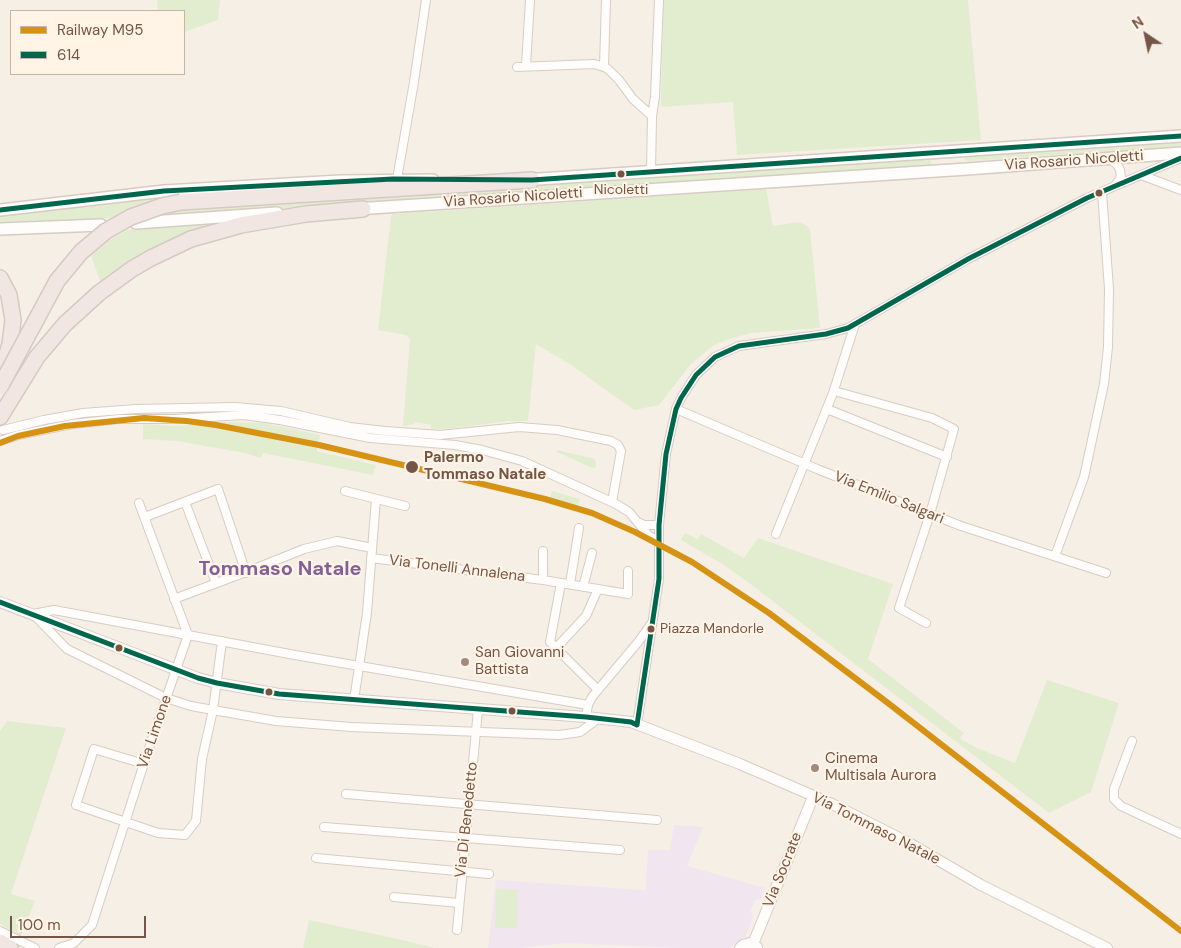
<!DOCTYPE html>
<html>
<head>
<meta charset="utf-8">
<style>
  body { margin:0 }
  #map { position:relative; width:1181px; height:948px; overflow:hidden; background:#f6efe6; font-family:"DM Sans",sans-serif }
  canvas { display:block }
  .legend { position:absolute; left:10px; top:10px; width:175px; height:65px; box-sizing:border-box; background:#fff4e6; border:1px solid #c7b4a6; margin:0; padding:6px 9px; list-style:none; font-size:15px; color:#745546 }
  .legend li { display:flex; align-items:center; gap:10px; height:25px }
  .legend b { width:25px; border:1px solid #c7b4a6 }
  .north { position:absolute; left:1121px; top:10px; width:50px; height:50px; -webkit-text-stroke:4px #fff4e6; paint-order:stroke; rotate:326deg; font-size:14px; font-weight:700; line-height:20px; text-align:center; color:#745546 }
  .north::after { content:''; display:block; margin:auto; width:18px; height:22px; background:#745546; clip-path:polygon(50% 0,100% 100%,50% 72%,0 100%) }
  .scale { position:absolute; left:10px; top:916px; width:136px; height:22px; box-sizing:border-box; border:2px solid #745546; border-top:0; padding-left:6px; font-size:15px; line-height:18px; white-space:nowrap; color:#745546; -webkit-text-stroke:4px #fff4e6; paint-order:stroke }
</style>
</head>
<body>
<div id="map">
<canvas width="1181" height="948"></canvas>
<ul class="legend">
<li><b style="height:6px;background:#d69212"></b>Railway M95</li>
<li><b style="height:6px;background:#00664c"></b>614</li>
</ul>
<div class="north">N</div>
<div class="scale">100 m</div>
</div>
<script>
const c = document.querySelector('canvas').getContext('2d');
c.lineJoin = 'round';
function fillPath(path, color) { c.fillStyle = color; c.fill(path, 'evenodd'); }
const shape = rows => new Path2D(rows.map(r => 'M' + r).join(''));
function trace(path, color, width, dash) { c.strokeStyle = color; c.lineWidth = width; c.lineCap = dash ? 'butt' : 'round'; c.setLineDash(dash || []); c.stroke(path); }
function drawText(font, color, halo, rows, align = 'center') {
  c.font = font + ' "DM Sans",sans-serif'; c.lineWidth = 4; c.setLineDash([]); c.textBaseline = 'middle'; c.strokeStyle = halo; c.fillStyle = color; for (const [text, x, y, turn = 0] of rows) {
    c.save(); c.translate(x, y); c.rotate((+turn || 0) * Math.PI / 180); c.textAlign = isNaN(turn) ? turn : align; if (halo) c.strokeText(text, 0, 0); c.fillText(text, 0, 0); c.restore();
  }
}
fillPath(shape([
  [674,825,703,827,687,866,765,888,761,899,755,900,751,910,750,912,753,914,753,918,745,937,729,948,676,948,567,943,520,948,488,948,496,880,644,890,646,888,648,850,670,850]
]), '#f1e5f0');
fillPath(shape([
  [157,0,220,0,218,20,184,32,184,11,158,11],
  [663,0,968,0,981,140,737,155,733,102,661,107],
  [1181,142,1181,147,1170,148,967,161,965,160,965,158,968,156,1129,147],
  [929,159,932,163,928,165,172,216,168,213,198,207],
  [766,189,773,226,798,222,806,225,810,229,820,328,751,333,729,339,714,345,691,364,659,405,634,410,571,365,536,344,528,421,509,421,446,429,431,429,431,425,415,422,414,424,403,426,410,339,406,335,378,330,391,216,393,214],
  [164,195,165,198,132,208,111,218,0,222,0,214],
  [235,221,101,284,91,255,111,239,127,230],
  [232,422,263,423,320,435,317,451,376,465,373,475,263,453,261,458,245,453,177,441,143,439,143,424,175,426],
  [557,450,595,459,596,467,592,468,557,452],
  [552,491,580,499,576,512,548,504],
  [685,533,698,539,701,534,744,558,758,538,893,584,868,659,964,733,960,738,964,741,977,748,1015,763,1047,680,1119,703,1091,792,1049,813,753,586,724,565,681,540],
  [7,721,66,728,11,894,35,901,21,936,0,924,0,731],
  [496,889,518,890,517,928,495,928],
  [309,920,398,939,435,948,303,948]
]), '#e2edd0');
const minor = shape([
  [526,66,530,0],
  [517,67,594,64,604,67,608,69,619,80,633,99,652,116],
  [604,67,606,0],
  [1109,159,1117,164,1120,170,1121,177,1115,186],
  [651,172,652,116,655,97,659,0],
  [1141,175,1181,190],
  [397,179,414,82,426,0],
  [834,391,932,418,954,429,930,514,899,608,926,623],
  [676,409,817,469,961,526,1106,573],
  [827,409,947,457],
  [3,430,44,420,83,413,135,409,235,407,281,411,350,427,385,431,440,435,519,427,557,430,611,441,618,445,621,451,612,502],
  [0,441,18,435,72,424,119,419,175,419,244,415,280,420,370,438,455,445,482,450,522,461,616,504,629,512,649,536,659,541],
  [345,491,405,506],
  [185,502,216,583],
  [145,517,218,489,246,573],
  [638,522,644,525,659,525],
  [776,534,833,393,855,324],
  [543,551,543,580,628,594,628,571],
  [1055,556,1084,477,1104,384,1108,347,1109,289,1102,192],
  [371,558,543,580],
  [570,584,579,528],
  [583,587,592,553],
  [174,599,249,571,304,549,337,541,372,548],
  [33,614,54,610,295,655,588,705],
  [36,617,67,649,166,698,191,706,213,710,276,721,351,727,559,735,580,732,599,718],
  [556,648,550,642,561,583],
  [598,690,556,648,586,616,598,589],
  [354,700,367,613,376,499],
  [586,717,588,705,592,697,639,641,651,624],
  [637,725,659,579,659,525,666,454,676,409,681,398,696,375,715,357,739,346,826,334,848,328,968,259,1087,198,1181,158],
  [1132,741,1114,789,1114,799,1121,806,1181,834],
  [144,764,94,749,76,805,158,833,185,835,196,821,202,759,213,710,222,641],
  [346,794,657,820],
  [324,827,620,850],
  [316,858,489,874],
  [394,897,459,903],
  [457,930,478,710],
  [0,931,35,948],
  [59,948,74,943,92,925,148,751,188,635,139,503]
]);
const tertiary = shape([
  [0,602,198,678,217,683,279,694,586,717,631,722,740,764,832,804,909,843,981,885,1107,948],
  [753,944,813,797],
  [740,948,743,945,750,943,757,947]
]);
const secondary = shape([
  [524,180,1181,136],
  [355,209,967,169,1181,153],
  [0,210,164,191,340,181,433,180],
  [136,223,277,213],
  [0,229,101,225]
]);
const motorway = shape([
  [181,202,532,180],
  [0,278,9,295,13,320,10,344,0,378],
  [0,417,37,357,65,324,99,293,132,269,151,258,191,239,241,225,306,214,363,209],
  [0,942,10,948]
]);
trace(minor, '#d7ccc4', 10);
trace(tertiary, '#d7ccc4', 12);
trace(secondary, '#d7cbc3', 14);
trace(motorway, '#d5cac3', 18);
trace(minor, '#fefdfb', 8);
trace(tertiary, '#fefdfb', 10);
trace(secondary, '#fefdfb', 11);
trace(motorway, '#f1e6e2', 15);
const motorwayBridge = shape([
  [0,387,57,281,81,252,106,231,131,217,162,206,181,202]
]);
trace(motorwayBridge, '#d5cac3', 18, []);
trace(motorwayBridge, '#f1e6e2', 15);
trace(shape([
  [0,210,164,191,393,179,532,180,1181,136],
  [0,602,198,678,217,683,279,694,586,717,631,722,637,725,659,579,659,525,666,454,676,409,681,398,696,375,715,357,739,346,826,334,848,328,968,259,1087,198,1181,158]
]), '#00664c', 5);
trace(shape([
  [0,443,18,436,65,426,144,418,187,421,216,425,319,445,545,499,592,513,635,532,692,562,769,613,888,703,1181,931]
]), '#d69212', 6);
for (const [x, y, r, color] of [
  [621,174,4.5,"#745546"],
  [1099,193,4.5,"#745546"],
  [412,467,7,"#745546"],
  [651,629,4.5,"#745546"],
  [119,648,4.5,"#745546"],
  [465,662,5,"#a28b7e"],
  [269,692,4.5,"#745546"],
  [512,711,4.5,"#745546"],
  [815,768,5,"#a28b7e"]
]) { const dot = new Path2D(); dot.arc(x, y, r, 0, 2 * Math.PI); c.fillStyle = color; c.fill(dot); trace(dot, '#fff4e6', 2); }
drawText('14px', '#745546', '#fff4e6', [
  ["Nicoletti",621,190],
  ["Piazza Mandorle",660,629,"left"]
]);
drawText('15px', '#745546', '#fff4e6', [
  ["Via Rosario Nicoletti",1074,161,-4],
  ["Via Rosario Nicoletti",513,198,-4],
  ["Via Emilio Salgari",889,498,22],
  ["Via Tonelli Annalena",457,569,7],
  ["Via Limone",155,732,-71],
  ["Via Di Benedetto",467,820,-84],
  ["Via Tommaso Natale",876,829,27],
  ["Via Socrate",783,870,-68]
]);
drawText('bold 15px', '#745546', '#fff4e6', [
  ["Palermo",424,458],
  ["Tommaso Natale",424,475]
], 'left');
drawText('15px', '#745546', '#fff4e6', [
  ["San Giovanni",475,653],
  ["Battista",475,670],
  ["Cinema",825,759],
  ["Multisala Aurora",825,776]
], 'left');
drawText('bold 20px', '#836198', '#fff4e6', [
  ["Tommaso Natale",280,570]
]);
</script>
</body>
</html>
